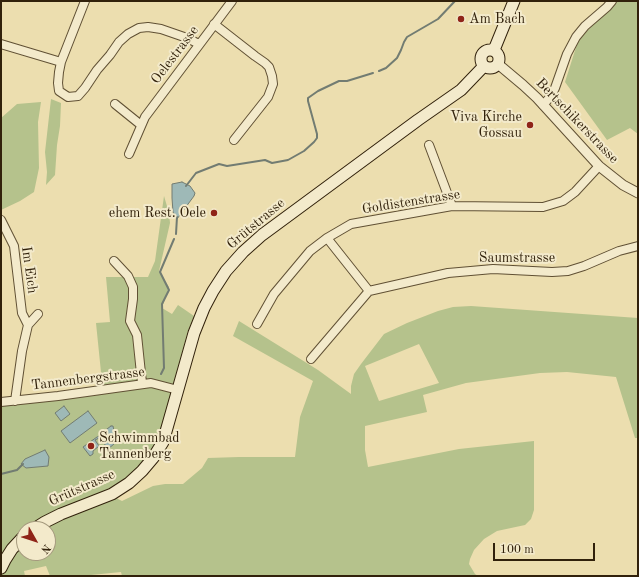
<!DOCTYPE html>
<html>
<head>
<meta charset="utf-8">
<style>
  body { margin:0 }
  #map { position:relative; width:639px; height:577px; overflow:hidden; background:#ecdeaf; font-family:"Old Standard TT",serif }
  canvas { display:block }
  .frame { position:absolute; inset:0; border:2px solid #31210b; pointer-events:none }
  .north { position:absolute; left:16px; top:521px; width:40px; height:40px; box-sizing:border-box; background:#f3eacb; border:1px solid #a59a7e; border-radius:50%; rotate:129deg; font-size:11px; font-weight:700; line-height:16px; text-align:center; color:#31210b }
  .north::after { content:''; display:block; margin:auto; width:14px; height:18px; background:#8f2418; clip-path:polygon(50% 0,100% 100%,50% 72%,0 100%) }
  .scale { position:absolute; left:493px; top:543px; width:102px; height:18px; box-sizing:border-box; border:2px solid #31210b; border-top:0; padding-left:5px; font-size:12px; line-height:14px; white-space:nowrap; color:#31210b; -webkit-text-stroke:3px #f3eacb; paint-order:stroke }
</style>
</head>
<body>
<div id="map">
<canvas width="639" height="577"></canvas>
<div class="frame"></div>
<div class="north">N</div>
<div class="scale">100 m</div>
</div>
<script>
const c = document.querySelector('canvas').getContext('2d');
c.lineJoin = 'round';
function fillPath(path, color) { c.fillStyle = color; c.fill(path, 'evenodd'); }
const shape = rows => new Path2D(rows.map(r => 'M' + r).join(''));
function trace(path, color, width, dash) { c.strokeStyle = color; c.lineWidth = width; c.lineCap = dash ? 'butt' : 'round'; c.setLineDash(dash || []); c.stroke(path); }
function drawText(font, color, halo, rows, align = 'center') {
  c.font = font + ' "Old Standard TT",serif'; c.lineWidth = 4; c.setLineDash([]); c.textBaseline = 'middle'; c.strokeStyle = halo; c.fillStyle = color; for (const [text, x, y, turn = 0] of rows) {
    c.save(); c.translate(x, y); c.rotate((+turn || 0) * Math.PI / 180); c.textAlign = isNaN(turn) ? turn : align; if (halo) c.strokeText(text, 0, 0); c.fillText(text, 0, 0); c.restore();
  }
}
fillPath(shape([
  [615,1,638,1,638,134,630,128,607,140,565,82,578,41],
  [51,99,61,103,60,126,57,145,55,175,46,185,47,172,45,152],
  [41,102,38,122,39,168,34,192,20,201,1,210,1,118,17,104],
  [164,196,169,213,170,223,159,271,169,287,162,308,172,314,178,305,194,316,188,331,172,388,163,442,113,494,118,499,122,501,153,486,165,484,183,484,202,468,208,458,239,457,295,457,300,417,313,381,233,336,239,321,318,370,351,394,351,386,354,374,361,364,384,334,407,323,438,311,453,307,471,306,638,318,638,438,635,438,616,377,567,372,540,373,466,383,423,395,427,412,365,426,365,450,368,467,459,449,534,441,534,510,531,519,525,525,497,531,484,539,474,550,470,559,469,564,475,574,478,576,122,576,121,572,81,576,50,576,46,566,24,571,25,576,1,576,1,402,99,389,102,382,96,323,110,322,106,277,148,277,155,261],
  [419,344,439,383,379,401,365,366],
  [24,529,48,529,48,553,24,553]
]), '#b5c28c');
const water = shape([
  [182,182,190,186,195,193,194,196,177,219,173,212,172,198,172,184,182,182],
  [64,406,70,414,61,421,55,413,64,406],
  [88,411,97,423,70,443,61,431,88,411],
  [111,426,113,426,115,436,113,436,114,444,108,449,101,439,99,438,95,440,99,446,93,451,93,454,90,456,83,447,97,437,100,436,103,439,105,437,103,432,111,426],
  [45,450,49,457,48,466,26,468,21,464,25,459,45,450]
]);
fillPath(water, '#9eb9b7');
trace(water, '#727c72', 1);
trace(shape([
  [379,71,386,68,397,58,401,50,404,42,407,37,438,19,455,1],
  [186,186,196,173,219,164,227,166,265,160,272,163,288,160,304,151,314,142,317,138,317,134,308,101,308,98,318,91,339,81,347,81,373,73],
  [176,234,177,217],
  [161,374,164,368,162,304,169,290,160,272,174,239],
  [1,474,17,470,23,464]
]), '#727c72', 2);
const minor = shape([
  [85,1,61,62,59,72,58,83,59,91,68,97,78,96,85,88,97,70,110,55,119,42,128,34,139,28,148,27,161,29,187,38,199,44],
  [214,24,255,56,265,63,269,67,272,76,273,84,268,97,234,140],
  [1,44,61,62],
  [115,104,141,125],
  [543,105,551,96,555,88,567,54,576,37,585,26,607,7,612,1],
  [429,145,452,206],
  [129,154,145,117,232,1],
  [1,220,14,246,22,313,28,325,22,351,15,401],
  [327,238,369,291],
  [114,261,128,276,133,287,133,299,130,321,137,335,142,383],
  [257,324,274,294,310,251,327,238,351,224,452,206,543,207,563,201,575,192,599,166],
  [28,325,38,314],
  [311,359,369,291,448,273,493,269,552,272,568,271,584,266,619,251,638,246],
  [1,402,58,396,151,383,178,390]
]);
const tertiary = shape([
  [498,64,523,85,537,98,599,166,623,185,638,193]
]);
const secondary = shape([
  '481 59a9 9 0 1 1 18 0a9 9 0 1 1-18 0Z',
  [494,50,514,1],
  [34,529,45,522,61,514,112,494,129,483,142,471,153,458,163,442,194,333,204,308,213,291,226,271,243,252,262,235,418,120,461,90,484,66],
  [1,568,5,560,12,549,24,536]
]);
trace(minor, '#605034', 10);
trace(tertiary, '#605034', 11);
trace(secondary, '#31210b', 13);
trace(minor, '#f3eacb', 8);
trace(tertiary, '#f3eacb', 9);
trace(secondary, '#f3eacb', 11);
for (const [x, y, r, color] of [
  [461,19,4,"#8f2418"],
  [530,125,4,"#8f2418"],
  [214,213,4,"#8f2418"],
  [91,446,4,"#8f2418"]
]) { const dot = new Path2D(); dot.arc(x, y, r, 0, 2 * Math.PI); c.fillStyle = color; c.fill(dot); trace(dot, '#f3eacb', 1.5); }
drawText('14px', '#31210b', '#f3eacb', [
  ["Am Bach",469,19],
  ["Viva Kirche",522,117,"right"],
  ["Gossau",522,133,"right"],
  ["ehem Rest. Oele",206,213,"right"],
  ["Schwimmbad",99,438],
  ["Tannenberg",99,454]
], 'left');
drawText('14px', '#31210b', '#f3eacb', [
  ["Oelestrasse",175,55,-53],
  ["Bertschikerstrasse",577,121,46],
  ["Goldistenstrasse",411,202,-9],
  ["Grütstrasse",256,224,-40],
  ["Saumstrasse",517,258],
  ["Im Eich",29,270,82],
  ["Tannenbergstrasse",88,379,-7],
  ["Grütstrasse",82,488,-24]
]);
</script>
</body>
</html>
